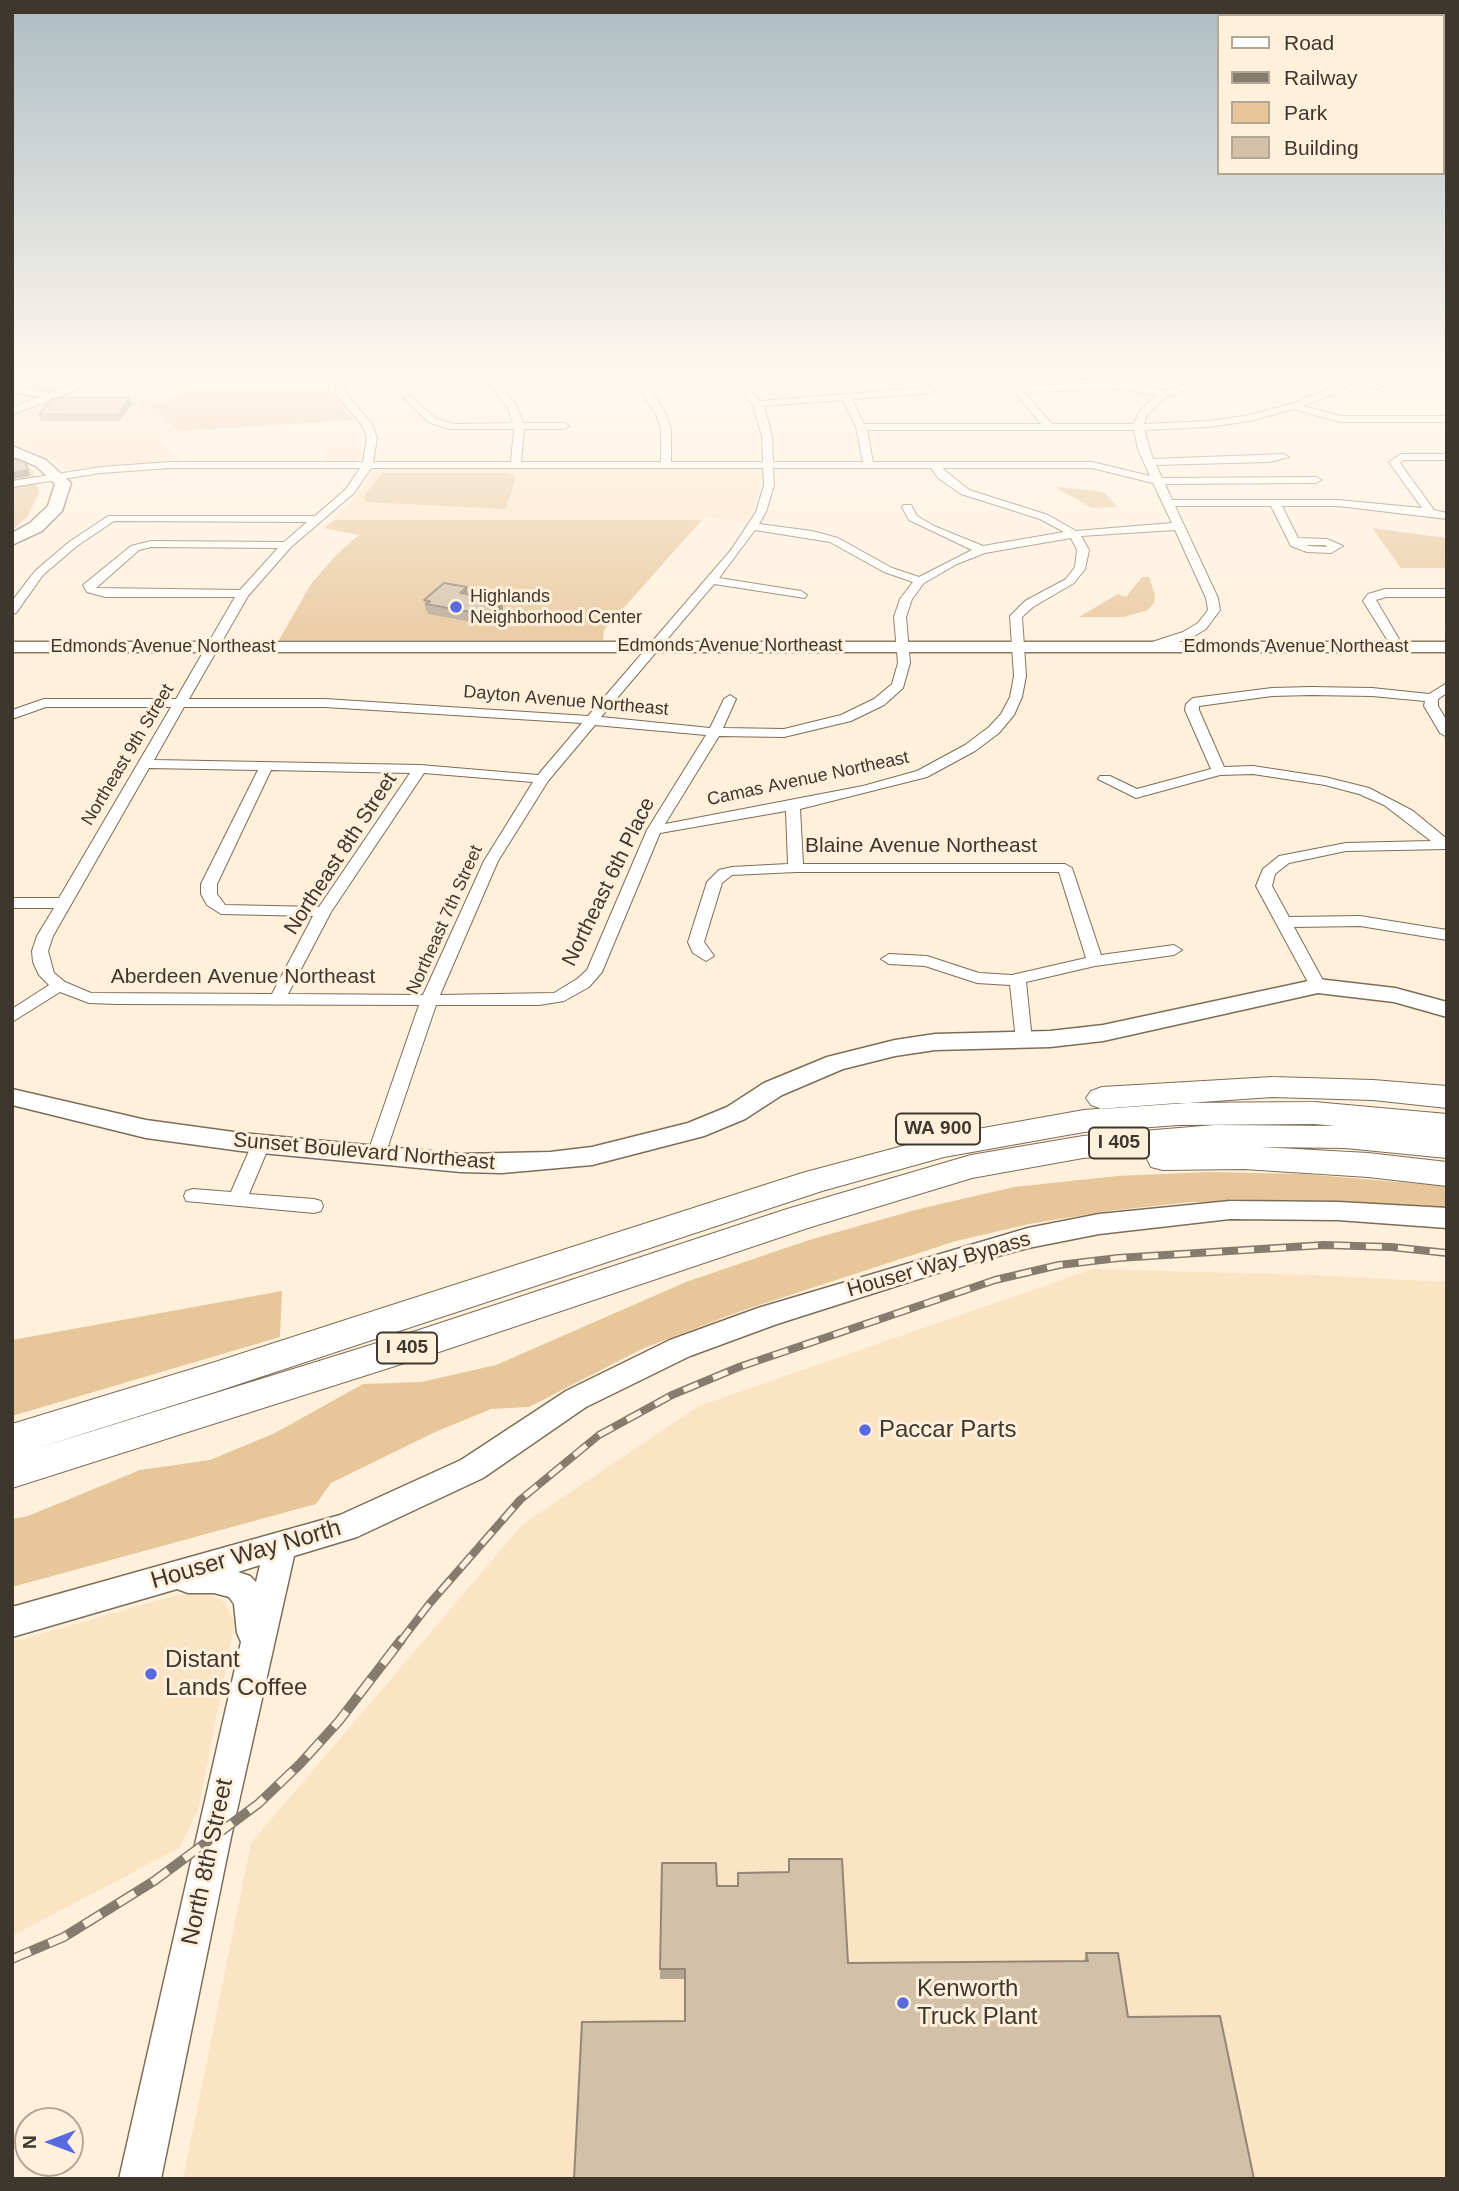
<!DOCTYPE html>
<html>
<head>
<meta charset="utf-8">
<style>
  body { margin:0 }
  #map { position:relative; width:1459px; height:2191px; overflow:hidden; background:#fff0dc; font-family:Arial,sans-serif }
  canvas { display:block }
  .frame { position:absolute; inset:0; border:14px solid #3e372d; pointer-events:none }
  .legend { position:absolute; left:1217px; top:14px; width:228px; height:161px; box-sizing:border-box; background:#fff0dc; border:2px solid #b2a696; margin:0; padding:9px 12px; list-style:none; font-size:21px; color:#3e372d }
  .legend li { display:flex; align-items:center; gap:14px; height:35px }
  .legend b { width:35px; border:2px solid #b2a696 }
  .north { position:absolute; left:14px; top:2107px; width:70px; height:70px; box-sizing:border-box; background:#fff0dc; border:2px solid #b2a696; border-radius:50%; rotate:270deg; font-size:19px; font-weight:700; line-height:28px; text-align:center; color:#3e372d }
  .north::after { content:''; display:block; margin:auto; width:24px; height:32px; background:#596ae1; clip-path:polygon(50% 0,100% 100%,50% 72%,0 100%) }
</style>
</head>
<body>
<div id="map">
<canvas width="1459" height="2191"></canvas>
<div class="frame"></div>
<ul class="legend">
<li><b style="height:9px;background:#fff"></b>Road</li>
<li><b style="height:9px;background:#867c6e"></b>Railway</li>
<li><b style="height:19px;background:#e7c69a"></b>Park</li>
<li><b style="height:19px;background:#d2c0a8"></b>Building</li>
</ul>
<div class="north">N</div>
</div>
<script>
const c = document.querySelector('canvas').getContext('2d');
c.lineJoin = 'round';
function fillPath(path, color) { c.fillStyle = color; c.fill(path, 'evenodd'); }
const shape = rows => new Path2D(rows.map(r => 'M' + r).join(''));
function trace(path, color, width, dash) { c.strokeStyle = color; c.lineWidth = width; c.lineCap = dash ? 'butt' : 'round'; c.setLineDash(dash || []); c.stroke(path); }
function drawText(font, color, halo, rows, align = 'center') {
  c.font = font + ' Arial,sans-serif'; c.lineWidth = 6; c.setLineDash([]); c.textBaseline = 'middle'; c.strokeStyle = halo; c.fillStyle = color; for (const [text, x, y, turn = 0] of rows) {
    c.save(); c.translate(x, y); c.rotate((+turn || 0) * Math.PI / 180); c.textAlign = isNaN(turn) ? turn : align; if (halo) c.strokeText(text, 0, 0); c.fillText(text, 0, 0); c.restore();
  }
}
fillPath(shape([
  [12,375,96,375,54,393,12,384],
  [55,400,148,403,179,431,157,437,182,462,138,463,66,470,47,456,12,443,12,416],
  [330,447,363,447,356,461,324,461],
  [387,469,750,469,761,474,755,504,747,522,705,517,702,520,334,520,353,501,373,472],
  [1093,1269,1312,1275,1447,1282,1447,2179,183,2179,251,1843,523,1524,699,1406],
  [203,1592,225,1602,235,1622,198,1810,179,1848,12,1936,12,1642,177,1595]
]), '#fbe4c4');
fillPath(shape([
  [196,388,329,388,344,411,354,420,179,431,148,403,165,402],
  [12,458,26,464,33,472,39,493,27,517,12,530],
  [382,473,507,473,516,477,506,509,366,502,364,496],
  [1055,487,1098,491,1106,494,1117,507,1092,508],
  [334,520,702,520,604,630,603,640,279,640,311,584,337,554,359,535,323,528],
  [1372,528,1447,538,1447,568,1401,568],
  [1142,577,1149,577,1155,595,1154,603,1148,610,1124,617,1079,617,1118,594,1126,597],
  [1209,1172,1303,1174,1447,1186,1447,1208,1338,1202,1191,1202,1108,1211,1029,1224,956,1241,741,1311,644,1348,529,1407,491,1409,433,1433,331,1483,316,1504,12,1587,12,1519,28,1516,140,1470,210,1460,275,1433,363,1384,421,1382,496,1365,686,1282,809,1240,919,1209,1014,1187,1117,1176],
  [282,1291,280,1337,12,1416,12,1340]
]), '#e7c69a');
const street = shape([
  [96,375,108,375,55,399,12,414,12,407,39,397,12,392,12,386,48,393,96,375],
  [333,375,341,375,347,395,372,424,377,438,373,462,511,462,514,429,450,429,430,423,403,398,411,396,436,419,454,424,513,423,508,408,482,375,491,375,516,405,523,423,564,423,569,426,564,429,524,429,521,462,661,462,661,430,656,414,630,375,639,375,653,392,666,414,671,430,671,462,763,462,762,436,753,405,729,375,738,375,760,401,931,387,936,390,931,393,852,399,864,424,1041,424,1010,386,1010,382,1016,382,1020,386,1120,383,1144,385,1164,391,1216,375,1228,375,1167,396,1147,415,1144,424,1209,421,1249,415,1291,404,1334,387,1350,375,1360,375,1356,379,1383,386,1378,389,1350,384,1340,391,1303,406,1340,416,1447,416,1447,422,1340,422,1294,409,1250,421,1209,427,1144,430,1153,459,1284,454,1289,457,1269,462,1156,465,1162,478,1316,477,1321,480,1316,483,1165,484,1172,500,1338,500,1422,508,1389,462,1401,454,1447,454,1447,460,1403,460,1400,463,1434,510,1447,513,1447,519,1338,506,1282,506,1298,538,1327,539,1343,546,1331,553,1307,552,1291,546,1271,506,1175,506,1218,598,1220,610,1206,629,1191,638,1150,651,1144,647,1146,644,1183,632,1198,623,1208,610,1206,598,1175,530,1081,536,1089,550,1085,569,1074,583,1033,607,1022,617,1026,676,1022,697,1014,715,999,733,975,751,927,777,800,809,803,864,1065,864,1072,868,1101,955,1174,945,1182,950,1174,955,1095,966,1026,982,1032,1040,1030,1044,1018,1044,1016,1040,1010,985,977,983,925,966,889,964,881,959,889,954,927,956,979,973,1012,975,1086,958,1059,872,796,872,732,875,722,883,704,942,714,956,706,961,693,953,688,942,707,882,719,870,732,867,788,864,786,811,660,833,602,972,589,987,564,1001,539,1005,436,1005,385,1155,382,1159,376,1161,370,1159,367,1155,419,1005,117,1004,89,1003,60,992,12,1022,12,1009,49,985,39,975,33,962,32,951,37,936,54,908,12,908,12,898,59,898,171,707,46,707,12,719,12,710,44,699,176,699,235,597,105,597,87,592,83,585,131,546,151,541,284,542,307,522,114,521,77,546,43,575,16,613,12,614,12,601,35,571,69,542,108,516,315,516,346,489,360,468,170,468,101,473,12,487,12,481,101,467,170,462,363,462,367,438,362,425,337,396,333,375],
  [1120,389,1157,395,1139,412,1134,424,1052,424,1024,392,1120,389],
  [843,400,856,427,863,462,773,462,772,436,764,406,843,400],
  [867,430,1134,430,1138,449,1150,476,1092,462,873,462,867,430],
  [371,468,763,468,764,485,756,512,731,550,588,716,325,699,189,699,248,596,291,547,354,493,371,468],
  [773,468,931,468,938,478,961,494,1040,519,1064,532,983,546,934,526,917,516,911,505,903,505,902,507,909,520,972,550,919,577,892,568,838,538,812,531,759,524,766,512,774,485,773,468],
  [942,468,1092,468,1153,483,1172,523,1076,531,1048,515,969,490,942,468],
  [755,530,830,542,884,572,913,582,900,599,894,617,898,663,892,684,874,699,841,715,784,729,723,728,736,699,730,695,724,699,710,728,601,717,714,584,805,598,807,595,801,591,719,578,755,530],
  [1071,538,1077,550,1075,567,1066,579,1025,601,1010,616,1014,676,1010,697,1001,714,989,727,965,745,917,771,863,786,665,824,719,736,784,737,851,721,884,705,903,688,910,663,906,617,912,599,924,583,957,564,985,553,1071,538],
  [1306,545,1325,545,1328,547,1309,546,1306,545],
  [151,547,278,548,240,590,96,588,139,550,151,547],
  [184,707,325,707,582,723,538,775,420,765,154,760,184,707],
  [595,725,706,735,647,830,587,970,577,979,554,993,440,995,498,861,548,781,595,725],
  [149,768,258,770,201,884,201,894,207,905,221,914,313,916,272,994,91,993,65,982,54,973,48,951,53,936,149,768],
  [271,770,410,773,319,907,225,905,217,894,217,884,271,770],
  [424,773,533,782,484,861,423,995,288,994,331,912,424,773],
  [1385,589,1447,589,1447,597,1386,597,1376,600,1403,646,1397,650,1393,649,1363,601,1368,594,1385,589],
  [1447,683,1447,693,1438,699,1438,706,1447,721,1447,737,1440,733,1424,706,1425,701,1372,696,1311,695,1272,696,1199,706,1199,710,1224,767,1253,766,1325,777,1369,788,1413,811,1447,839,1447,849,1346,851,1289,863,1275,874,1272,886,1289,917,1360,916,1447,930,1447,940,1360,926,1294,927,1326,986,1324,990,1318,991,1310,986,1256,886,1263,869,1279,856,1346,843,1431,841,1384,805,1359,794,1325,785,1253,774,1220,775,1136,798,1098,779,1100,776,1110,776,1137,789,1211,769,1185,710,1186,704,1193,698,1272,688,1311,687,1372,688,1429,694,1447,683],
  [261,1138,267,1140,270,1144,249,1194,314,1199,321,1201,323,1206,321,1211,314,1213,186,1201,184,1196,186,1191,193,1189,231,1192,252,1144,255,1140,261,1138]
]);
const secondary = shape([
  [12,642,1447,642,1447,652,12,652,12,642],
  [1318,979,1395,988,1447,1002,1447,1017,1394,1002,1318,993,1103,1041,1050,1047,935,1050,895,1056,843,1069,782,1095,745,1119,704,1136,592,1165,502,1173,461,1172,241,1151,146,1138,12,1105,12,1089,146,1120,241,1133,461,1154,550,1152,592,1147,688,1123,727,1107,764,1083,827,1057,895,1040,935,1034,1050,1031,1103,1025,1318,979],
  [1230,1201,1338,1202,1447,1208,1447,1228,1338,1220,1230,1219,1099,1234,1028,1248,953,1268,777,1324,690,1356,586,1407,483,1478,357,1537,294,1556,231,1837,161,2179,119,2179,241,1642,237,1633,234,1604,229,1597,214,1593,188,1593,177,1589,12,1637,12,1607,340,1515,461,1460,566,1391,670,1340,758,1308,1028,1228,1099,1214,1230,1201],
  [260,1565,256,1582,250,1576,238,1572,260,1565]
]);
const primary = shape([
  [12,446,46,460,71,483,62,511,42,531,12,545,12,533,30,523,48,506,55,484,36,466,12,456,12,446]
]);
const highway = shape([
  [1272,1077,1373,1080,1447,1086,1447,1108,1373,1100,1272,1097,1102,1109,1091,1105,1086,1098,1091,1091,1102,1087,1272,1077],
  [1314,1102,1447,1114,1447,1158,1345,1148,1260,1147,1368,1153,1447,1162,1447,1186,1368,1177,1244,1169,1163,1170,1151,1167,1147,1159,1150,1153,1083,1158,972,1178,811,1227,436,1353,12,1488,12,1424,215,1362,802,1173,944,1135,1084,1110,1178,1103,1314,1102],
  [1314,1124,1336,1126,1215,1125,1083,1136,971,1155,787,1209,419,1330,35,1449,215,1392,822,1191,944,1157,1084,1132,1178,1125,1314,1124]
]);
trace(street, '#7d6d57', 2);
trace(secondary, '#7d6d57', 3);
trace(primary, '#7d6d57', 3);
trace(highway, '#7d6d57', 2);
fillPath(street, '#fff');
fillPath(secondary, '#fff');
fillPath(primary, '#fff');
fillPath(highway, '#fff');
const railFar1 = shape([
  [400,1642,430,1603,520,1500,599,1435,672,1395,739,1367,995,1280,1059,1265,1118,1258,1324,1245,1391,1247,1447,1253]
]);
const rail = shape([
  [12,1959,64,1937,154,1881,258,1804,300,1764,339,1721,401,1640]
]);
trace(railFar1, '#867c6e', 8);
trace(rail, '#867c6e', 10);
trace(railFar1, '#fff0dc', 5, [16]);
trace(rail, '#fff0dc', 7, [20]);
fillPath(shape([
  [130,398,132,404,119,421,41,421,39,414],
  [467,594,502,600,503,611,488,625,428,614,427,611,426,611,424,600],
  [789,1859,848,1963,1084,1961,1086,1953,1128,2017,685,2021,685,1979,660,1979,660,1969,717,1886,738,1886,788,1872]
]), '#b5a590');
fillPath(shape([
  [130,398,132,404,119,421,118,415],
  [28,470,30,476,12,479,12,473],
  [467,587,468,597,460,593],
  [502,600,503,611,488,625,487,615]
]), '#938676');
const building = shape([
  [53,398,130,398,118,415,39,414,53,398],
  [12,458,25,462,28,470,12,473,12,458],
  [444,583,467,587,460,593,502,600,487,615,426,604,430,601,424,600,444,583],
  [789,1859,842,1859,848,1963,1088,1961,1086,1953,1118,1953,1128,2017,1220,2016,1254,2179,574,2179,582,2022,685,2021,685,1969,660,1969,662,1863,716,1863,717,1886,738,1886,738,1873,789,1872,789,1859]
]);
fillPath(building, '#d2c0a8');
trace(building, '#938676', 2);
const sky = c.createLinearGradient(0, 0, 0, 681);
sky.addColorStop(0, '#adbcc2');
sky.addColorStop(0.55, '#fff8ef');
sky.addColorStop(1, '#fff8ef00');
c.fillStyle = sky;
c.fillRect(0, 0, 1459, 681);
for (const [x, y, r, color] of [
  [456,607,7,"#596ae1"],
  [865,1430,7,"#596ae1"],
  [151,1674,7,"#596ae1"],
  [903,2003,7,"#596ae1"]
]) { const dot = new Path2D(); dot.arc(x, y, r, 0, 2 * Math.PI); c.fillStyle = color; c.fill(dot); trace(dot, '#fff0dc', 2.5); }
drawText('18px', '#3e372d', '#fff0dc', [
  ["Highlands",470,597],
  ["Neighborhood Center",470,618]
], 'left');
drawText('18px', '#3e372d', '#fff0dc', [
  ["Edmonds Avenue Northeast",730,646],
  ["Edmonds Avenue Northeast",163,647],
  ["Edmonds Avenue Northeast",1296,647],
  ["Dayton Avenue Northeast",566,701,5],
  ["Northeast 9th Street",128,755,-59],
  ["Camas Avenue Northeast",808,779,-12],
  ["Northeast 7th Street",445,920,-66]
]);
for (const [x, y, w] of [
  [938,1129,84],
  [1119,1143,60],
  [407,1348,60]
]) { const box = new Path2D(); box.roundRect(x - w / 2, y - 15.5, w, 31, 5); c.fillStyle = '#fff0dc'; c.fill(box); trace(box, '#3e372d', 2); }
drawText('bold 19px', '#3e372d', null, [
  ["WA 900",938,1129],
  ["I 405",1119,1143],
  ["I 405",407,1348]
]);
drawText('21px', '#3e372d', '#fff0dc', [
  ["Blaine Avenue Northeast",921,846],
  ["Northeast 8th Street",341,854,-57],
  ["Northeast 6th Place",609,882,-64],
  ["Aberdeen Avenue Northeast",243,977],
  ["Sunset Boulevard Northeast",364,1152,5],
  ["Houser Way Bypass",939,1265,-16]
]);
drawText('24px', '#3e372d', '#fff0dc', [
  ["Paccar Parts",879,1430],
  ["Distant",165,1660],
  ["Lands Coffee",165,1688],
  ["Kenworth",917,1989],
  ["Truck Plant",917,2017]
], 'left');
drawText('24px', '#3e372d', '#fff0dc', [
  ["Houser Way North",246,1555,-16],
  ["North 8th Street",208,1862,-78]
]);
</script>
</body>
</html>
